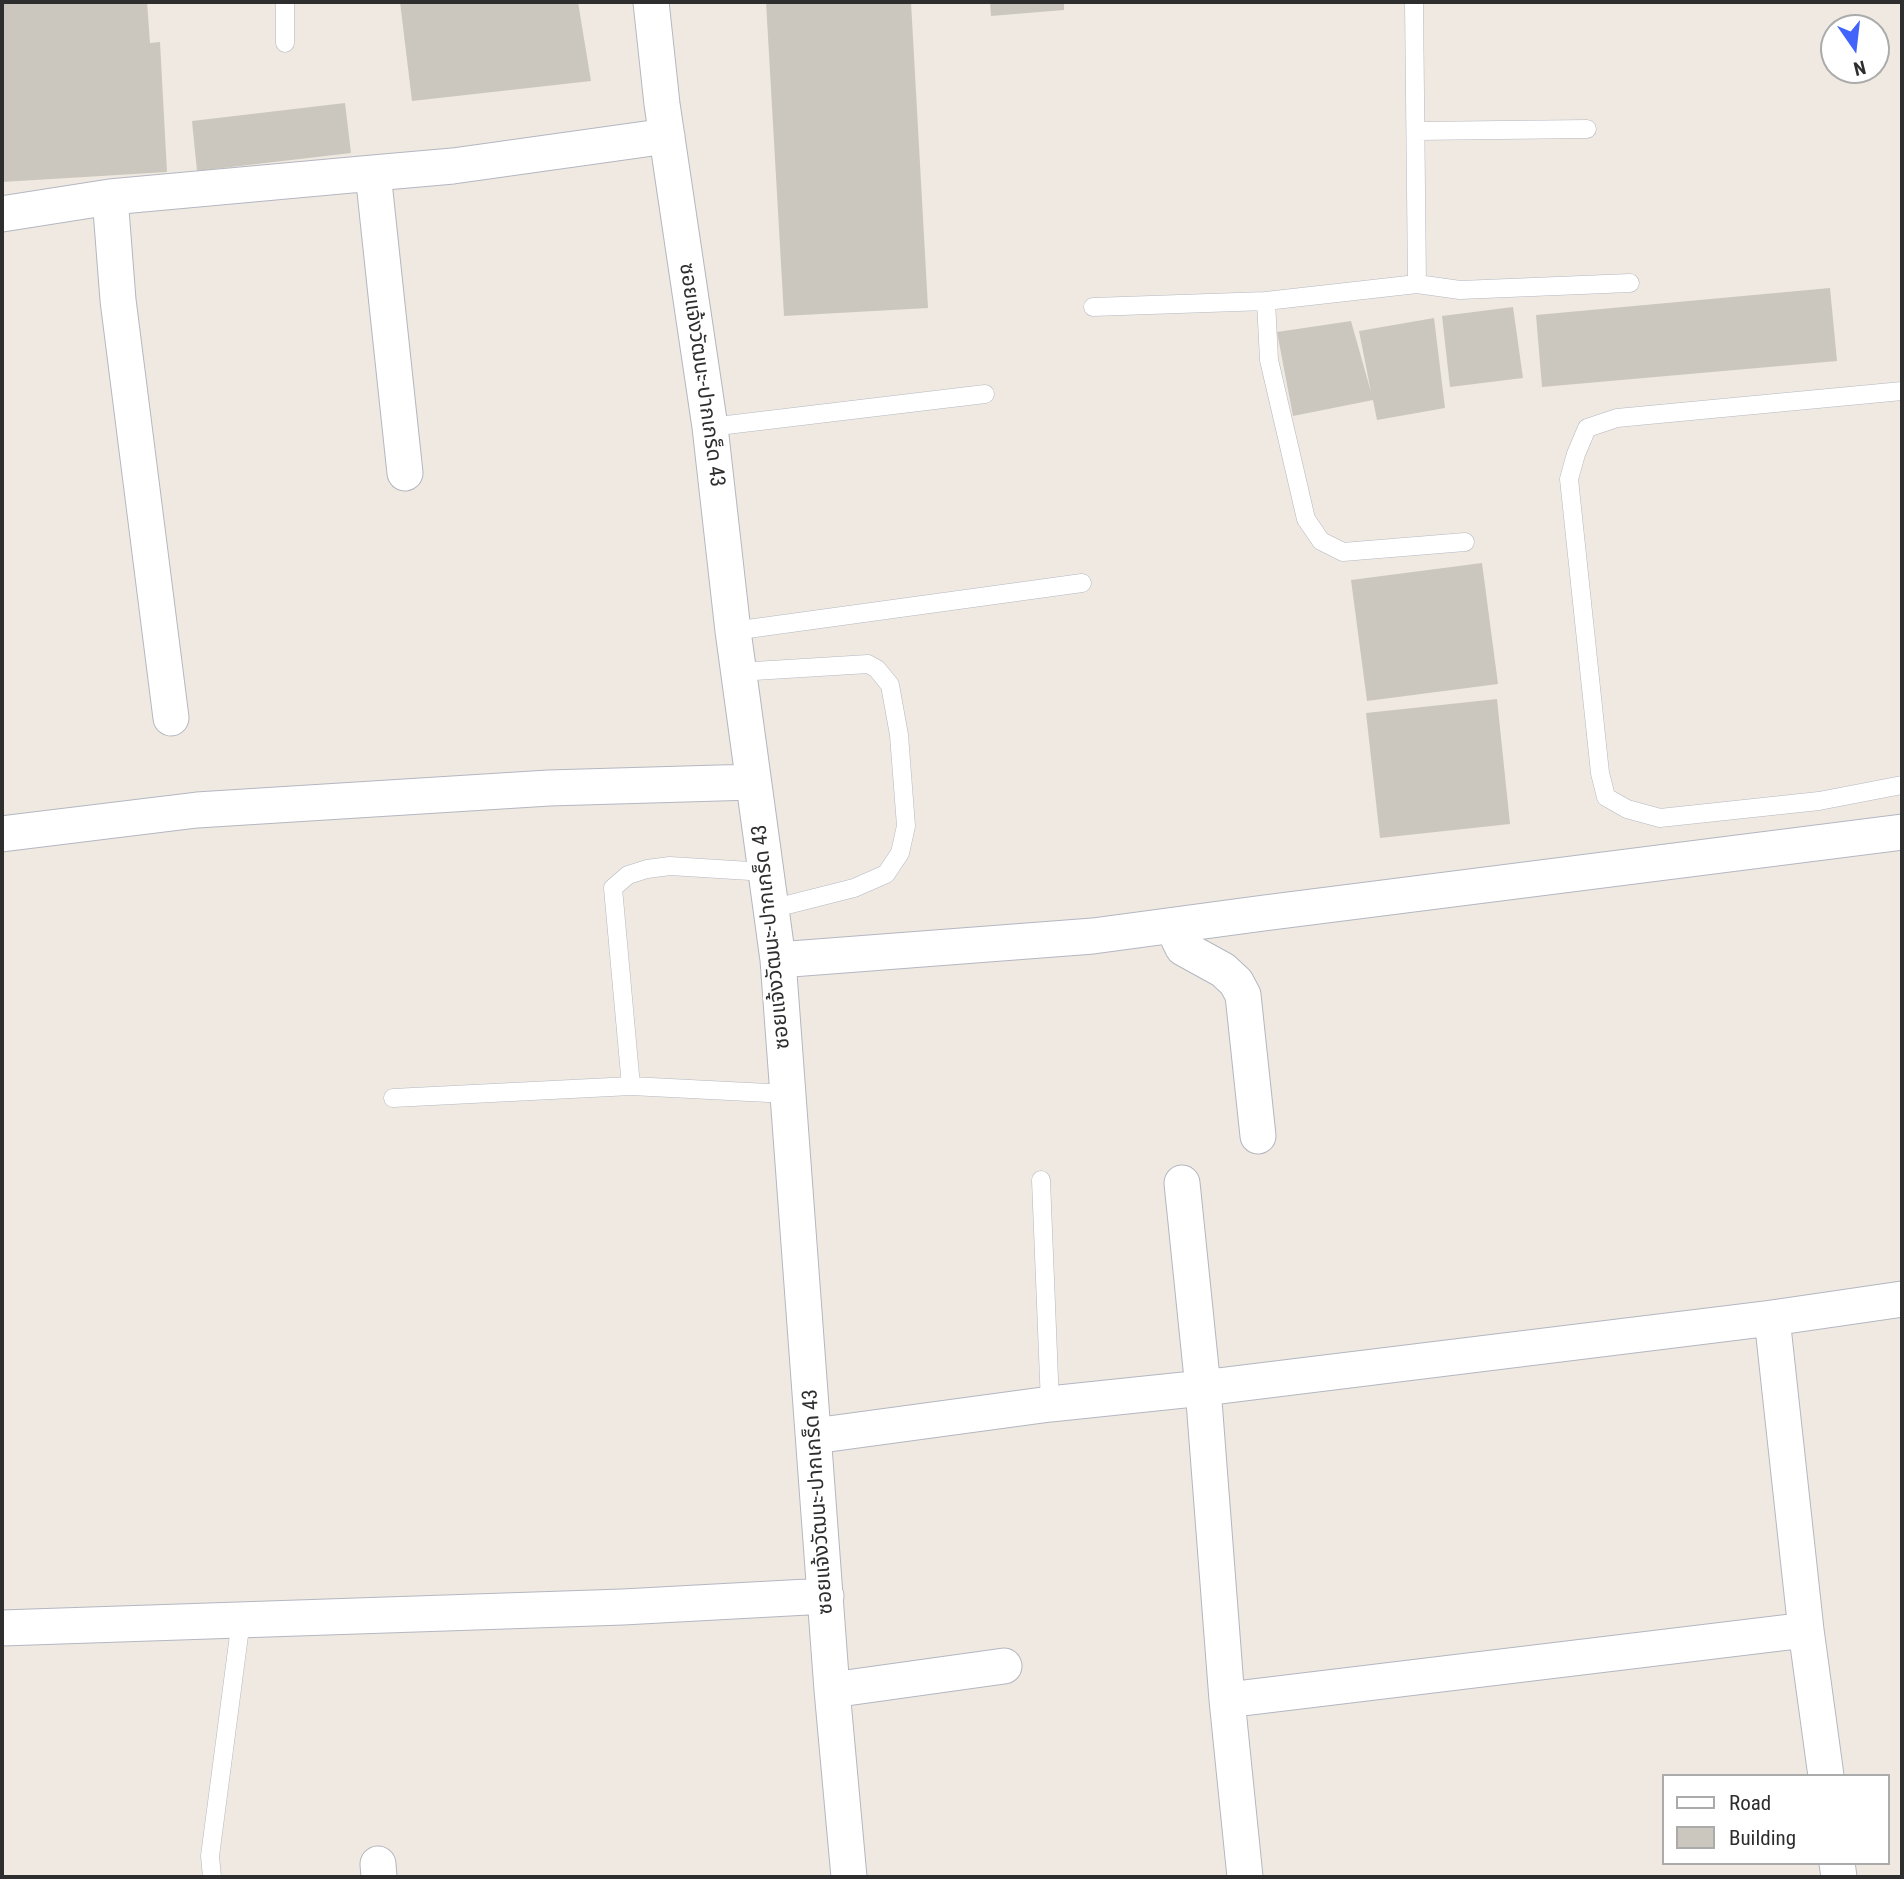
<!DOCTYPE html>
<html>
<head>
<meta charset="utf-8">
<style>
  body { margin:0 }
  #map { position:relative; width:1904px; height:1879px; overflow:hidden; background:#efe9e1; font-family:"Roboto Condensed",sans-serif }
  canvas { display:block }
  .frame { position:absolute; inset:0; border:4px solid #2e2e2e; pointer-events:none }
  .legend { position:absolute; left:1662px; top:1774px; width:228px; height:91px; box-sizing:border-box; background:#fff; border:2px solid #ababab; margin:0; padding:9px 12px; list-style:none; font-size:21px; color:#2e2e2e }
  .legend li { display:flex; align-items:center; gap:14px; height:35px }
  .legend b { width:35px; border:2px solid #ababab }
  .north { position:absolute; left:1820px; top:14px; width:70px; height:70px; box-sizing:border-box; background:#fff; border:2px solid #ababab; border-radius:50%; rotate:166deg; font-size:19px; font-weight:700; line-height:28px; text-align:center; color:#2e2e2e }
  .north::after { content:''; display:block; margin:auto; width:24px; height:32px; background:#4264fb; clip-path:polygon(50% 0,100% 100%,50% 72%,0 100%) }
</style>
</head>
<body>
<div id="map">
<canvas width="1904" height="1879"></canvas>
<div class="frame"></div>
<ul class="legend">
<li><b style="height:9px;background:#fff"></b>Road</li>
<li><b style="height:19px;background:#cbc7bf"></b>Building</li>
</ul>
<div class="north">N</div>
</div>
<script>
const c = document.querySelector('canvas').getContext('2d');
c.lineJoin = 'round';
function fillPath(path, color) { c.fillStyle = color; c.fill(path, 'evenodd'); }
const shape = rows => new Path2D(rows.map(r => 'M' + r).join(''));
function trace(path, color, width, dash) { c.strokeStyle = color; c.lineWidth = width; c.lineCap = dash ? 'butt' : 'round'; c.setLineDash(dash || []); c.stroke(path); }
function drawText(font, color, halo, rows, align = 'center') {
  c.font = font + ' "Roboto Condensed","Noto Sans Thai",sans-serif'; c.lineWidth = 6; c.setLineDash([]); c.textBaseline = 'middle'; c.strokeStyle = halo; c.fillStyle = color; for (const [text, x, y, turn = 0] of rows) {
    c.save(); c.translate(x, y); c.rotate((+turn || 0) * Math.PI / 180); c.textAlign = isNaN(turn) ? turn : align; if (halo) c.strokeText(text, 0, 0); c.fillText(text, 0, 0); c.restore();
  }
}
fillPath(shape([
  [2,2,147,2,150,43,160,42,167,172,2,182],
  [400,2,578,2,591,81,412,101],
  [766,2,911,2,928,308,784,316],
  [990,2,1064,2,1064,10,991,16],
  [345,103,351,153,197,171,192,121],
  [1830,288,1837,361,1542,387,1536,315],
  [1513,307,1523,378,1450,387,1442,316],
  [1434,318,1445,408,1377,420,1373,400,1293,416,1277,332,1351,321,1371,392,1359,331],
  [1482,563,1498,684,1367,701,1351,580],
  [1497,699,1510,824,1380,838,1366,713]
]), '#cbc7bf');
const lane = shape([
  [285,2,285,43],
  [1414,2,1417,284,1460,290,1630,283],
  [1416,131,1587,129],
  [1417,284,1266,301,1269,360,1306,519,1321,541,1343,552,1465,542],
  [1093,307,1266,301],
  [1902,391,1617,418,1587,428,1576,454,1569,479,1600,773,1606,797,1627,809,1660,818,1819,801,1902,785],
  [710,427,985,394],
  [733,631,1082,583],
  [738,672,868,664,877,669,890,685,899,735,906,826,900,853,886,874,854,888,771,909],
  [766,872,670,866,647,869,628,875,613,888,631,1086,788,1094],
  [393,1098,631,1086],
  [1041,1180,1050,1404],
  [212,1877,210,1856,241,1620]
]);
const street = shape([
  [651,2,662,104,710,427,733,631,778,960,832,1690,849,1877],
  [110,197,118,300,171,718],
  [2,214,110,197,373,173],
  [405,473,373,173,453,166,667,136],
  [2,834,197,810,549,788,753,782],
  [1176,926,1179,940,1183,948,1223,970,1236,982,1243,995,1258,1136],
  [778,960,1093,936,1264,913,1902,832],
  [1182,1183,1203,1388,1227,1700,1245,1877],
  [1772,1318,1806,1630,1826,1776],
  [814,1436,1050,1404,1203,1388,1772,1318,1902,1299],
  [2,1628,623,1607,826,1596],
  [832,1690,1004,1666],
  [1227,1700,1806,1630],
  [1837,1863,1839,1877],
  [378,1864,379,1877]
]);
trace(lane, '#b4b7c1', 19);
trace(street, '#b4b7c1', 37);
trace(lane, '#fff', 18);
trace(street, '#fff', 35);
drawText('21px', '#2e2e2e', '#fff', [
  ["ซอยแจ้งวัฒนะ-ปากเกร็ด 43",701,375,82],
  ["ซอยแจ้งวัฒนะ-ปากเกร็ด 43",772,937,-96],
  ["ซอยแจ้งวัฒนะ-ปากเกร็ด 43",819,1502,-94]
]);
</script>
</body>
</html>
